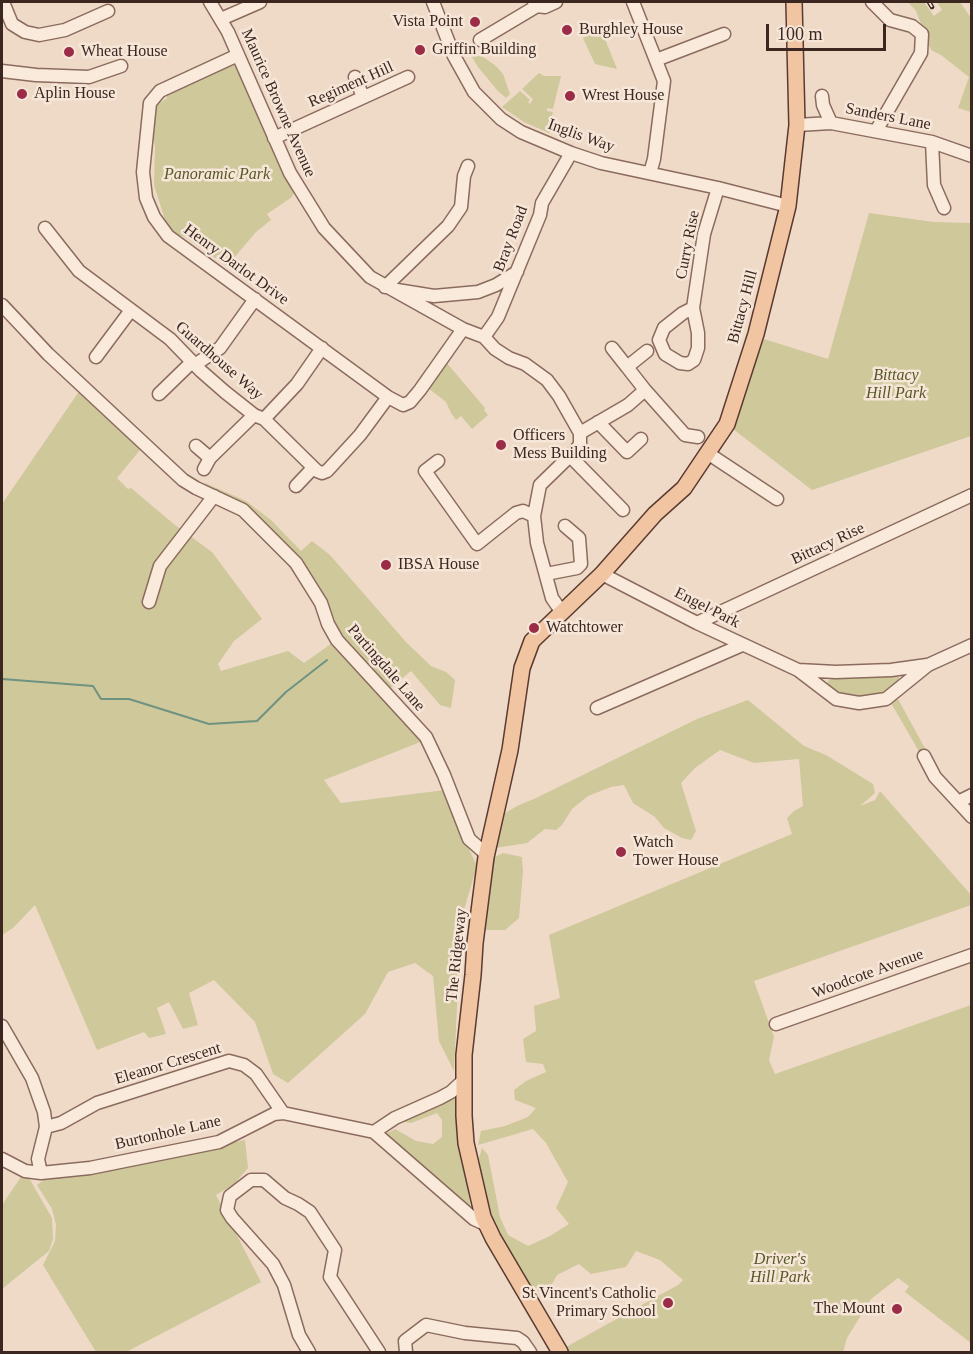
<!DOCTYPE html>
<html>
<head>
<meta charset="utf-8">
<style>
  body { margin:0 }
  #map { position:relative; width:973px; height:1354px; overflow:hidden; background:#efdac8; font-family:Georgia,serif }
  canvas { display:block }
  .frame { position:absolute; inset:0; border:3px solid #3c2720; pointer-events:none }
  .scale { position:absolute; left:766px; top:24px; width:120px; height:27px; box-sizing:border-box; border:3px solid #3c2720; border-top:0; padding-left:8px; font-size:18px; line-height:21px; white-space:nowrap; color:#3c2720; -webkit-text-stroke:4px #f6e6d8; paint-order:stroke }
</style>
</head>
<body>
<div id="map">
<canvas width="973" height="1354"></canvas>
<div class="frame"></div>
<div class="scale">100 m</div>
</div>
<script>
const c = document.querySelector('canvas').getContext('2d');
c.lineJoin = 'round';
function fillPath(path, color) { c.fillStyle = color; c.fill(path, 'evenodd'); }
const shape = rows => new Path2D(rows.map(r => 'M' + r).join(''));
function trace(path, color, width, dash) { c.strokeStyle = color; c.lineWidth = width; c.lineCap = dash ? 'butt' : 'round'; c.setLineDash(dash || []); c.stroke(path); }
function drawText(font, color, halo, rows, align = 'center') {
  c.font = font + ' Georgia,serif'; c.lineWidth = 5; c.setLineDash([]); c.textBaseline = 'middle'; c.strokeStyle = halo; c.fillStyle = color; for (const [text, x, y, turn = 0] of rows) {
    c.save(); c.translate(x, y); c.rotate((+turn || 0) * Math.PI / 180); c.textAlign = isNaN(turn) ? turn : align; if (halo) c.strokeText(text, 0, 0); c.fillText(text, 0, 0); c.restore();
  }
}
fillPath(shape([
  [908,2,924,2,934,16,942,10,937,2,960,2,971,18,971,112,958,108,969,77,941,55,931,50,916,11],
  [601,29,617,69,595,64,583,38],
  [479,54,496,66,503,74,510,94,506,98,498,91,478,67,472,57],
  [239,64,294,192,292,197,267,214,271,220,256,232,227,266,185,237,176,234,166,223,154,185,155,146,152,130,156,106,167,98,165,93,229,65],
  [539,73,544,76,561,76,553,109,547,108,547,111,553,112,549,127,552,129,549,133,524,122,502,107,520,91,530,100,528,102,530,104,533,99,522,89],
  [869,213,934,222,971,223,971,436,812,490,733,429,754,363,764,339,828,359],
  [446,362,485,408,484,410,488,415,472,429,461,416,456,420,451,413,446,402,428,388],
  [80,390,140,450,117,478,128,489,131,488,175,525,212,552,262,619,234,641,218,664,221,671,288,651,304,663,335,641,423,741,324,780,341,803,445,790,457,824,477,866,461,920,454,1071,439,1041,433,976,415,963,388,972,365,1014,288,1083,273,1074,255,1022,214,980,189,993,198,1025,183,1029,169,1002,157,1008,166,1034,149,1038,144,1032,97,1050,35,905,13,928,2,935,2,504],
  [205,483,246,501,271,520,301,551,312,541,330,555,406,642,431,666,446,672,455,680,451,708,440,705,411,671,388,690,340,639,257,521,204,489],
  [893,675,899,677,899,683,878,698,842,697,827,687,828,681,832,678,860,678],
  [898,699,927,752,921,755,891,703],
  [748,700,804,746,826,755,873,784,875,793,860,806,875,800,880,791,971,895,971,905,754,981,774,1037,769,1060,775,1074,971,1005,971,1343,905,1292,909,1286,898,1278,871,1299,847,1338,843,1352,569,1352,566,1347,678,1285,683,1280,660,1260,636,1251,626,1267,591,1274,579,1264,557,1275,547,1293,527,1288,487,1211,479,1158,482,1148,488,1155,500,1217,508,1235,528,1246,550,1236,569,1224,556,1208,568,1182,546,1143,533,1129,478,1145,481,1131,505,1126,528,1117,536,1108,515,1100,514,1090,526,1081,546,1072,543,1064,526,1062,523,1039,536,1031,534,1006,560,998,549,935,792,834,787,818,794,811,803,806,799,759,754,763,720,750,695,768,681,783,696,831,691,840,682,838,664,828,655,817,633,803,624,785,611,787,588,796,572,809,562,825,556,830,545,829,527,843,495,848,502,815,517,806,536,798,697,719],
  [503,853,522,857,523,872,519,918,505,930,483,930,489,860],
  [455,1093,471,1212,386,1134,395,1129,416,1141,433,1144,442,1137,442,1120,437,1113,411,1123,400,1121],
  [245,1140,248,1168,234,1184,216,1195,261,1282,126,1352,96,1352,43,1265,55,1241,56,1225,52,1209,37,1185,48,1177,135,1163],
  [25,1171,52,1218,53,1239,49,1251,2,1289,2,1205]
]), '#cec89b');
trace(shape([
  [2,679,93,686,101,699,129,699,209,724,257,721,286,692,327,660]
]), '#6f9281', 2);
const minor = shape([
  [3,2,12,24,25,32,39,35,65,30,108,11],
  [210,2,228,32,290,173,324,228,370,277,463,329,484,337,495,349,509,358,525,364,547,380,559,396,580,433],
  [433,2,454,56,474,92,501,119,521,132,571,153,601,163,718,188,788,206],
  [534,2,537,6,545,7,556,2],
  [633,2,664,81,654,159,650,173],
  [872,2,890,20,912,26,922,34,921,53,876,131],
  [221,19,260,2],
  [480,40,537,6],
  [238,55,160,91,150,103,143,172,146,198,154,217,168,236,388,397,403,405,410,402,420,390,463,329],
  [656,60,724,34],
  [2,71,36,75,89,77,121,66],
  [355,77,363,97],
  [822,96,823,105,831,123],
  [797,125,831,123,932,142,972,156],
  [274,138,408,77],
  [932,142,934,185,944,208],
  [45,228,79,271,170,339,201,371,225,392,254,415,264,419,317,471,322,473,327,471,360,435,388,397],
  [385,287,448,226,461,207,464,176,468,166],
  [397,290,434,296,478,292,496,285,517,272],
  [2,305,48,354,183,480,196,488,243,510,296,563,321,603,328,624,337,640,426,737,444,775,469,839,486,854],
  [693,308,683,313,664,328,659,340,665,354,680,363,688,364,694,360,698,348,698,333,693,308,704,234,718,188],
  [484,337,498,317,540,215,542,203,571,153],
  [612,348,627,367,647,351],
  [96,357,131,310],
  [196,364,220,348,255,299],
  [627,367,645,390,685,435,698,437],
  [159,394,192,362],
  [264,419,297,384,322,348],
  [598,422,627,452,641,439],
  [196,446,210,458],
  [709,454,777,499],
  [570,456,623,510],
  [438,461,425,471,477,544,516,513,523,511,534,516],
  [204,469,210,458,254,415],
  [296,486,313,468],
  [546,574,577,568,581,564,579,538,565,526],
  [602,574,697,623,798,670,836,699,859,703,886,699,928,665,972,645],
  [149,602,160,566,214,496],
  [561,611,552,598,537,543,534,516,540,485,576,450,580,444,580,433,628,405,645,390],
  [697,623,972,495],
  [798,670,836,672,891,670,927,665],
  [597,708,742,645],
  [924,756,935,777,972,817],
  [958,802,972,795],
  [776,1024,972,955],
  [2,1026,32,1078,44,1112,46,1127,38,1159,41,1173],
  [46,1127,61,1123,97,1103,229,1061,244,1065,256,1074,283,1113],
  [374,1132,395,1118,440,1098,451,1092,464,1080],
  [2,1159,25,1171,41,1173,90,1168,219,1142,274,1114,283,1113,374,1132,474,1219,487,1225],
  [309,1352,299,1335,284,1285,273,1264,232,1218,227,1210,230,1196,251,1180,264,1180,285,1198,298,1204,310,1212,335,1250,330,1277,379,1352],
  [406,1352,405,1341,426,1325,465,1333,517,1338,523,1342,530,1352]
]);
const major = shape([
  [560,1352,493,1238,483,1217,466,1143,464,1116,464,1055,473,975,475,943,486,857,510,750,522,668,532,641,602,574,655,514,684,488,727,424,756,334,788,206,797,125,794,2]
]);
trace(minor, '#8b6b5d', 15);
trace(major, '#5a3a31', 18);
trace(minor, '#f9eadc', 12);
trace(major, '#f1c5a1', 15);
const rail = shape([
  [929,2,932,7]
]);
trace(rail, '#3c2720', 4.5);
trace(rail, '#f6e6d8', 2, [7]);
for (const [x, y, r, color] of [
  [475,22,6,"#9b2c47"],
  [567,30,6,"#9b2c47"],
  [420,50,6,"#9b2c47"],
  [69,52,6,"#9b2c47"],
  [22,94,6,"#9b2c47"],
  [570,96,6,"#9b2c47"],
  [501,445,6,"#9b2c47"],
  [386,565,6,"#9b2c47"],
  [534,628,6,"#9b2c47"],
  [621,852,6,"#9b2c47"],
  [668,1303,6,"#9b2c47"],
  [897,1309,6,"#9b2c47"]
]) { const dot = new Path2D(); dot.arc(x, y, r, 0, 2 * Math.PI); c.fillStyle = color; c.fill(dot); trace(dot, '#f6e6d8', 2); }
drawText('16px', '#3c2720', '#f6e6d8', [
  ["Vista Point",463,22,"right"],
  ["Burghley House",579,30],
  ["Griffin Building",432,50],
  ["Wheat House",81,52],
  ["Aplin House",34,94],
  ["Wrest House",582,96],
  ["Officers",513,436],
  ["Mess Building",513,454],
  ["IBSA House",398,565],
  ["Watchtower",546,628],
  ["Watch",633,843],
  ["Tower House",633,861],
  ["St Vincent's Catholic",656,1294,"right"],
  ["Primary School",656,1312,"right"],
  ["The Mount",885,1309,"right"]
], 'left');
drawText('16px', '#3c2720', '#f6e6d8', [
  ["Regiment Hill",351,85,-24],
  ["Maurice Browne Avenue",278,103,66],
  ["Sanders Lane",888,117,11],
  ["Inglis Way",581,136,20],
  ["Bray Road",511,239,-69],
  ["Curry Rise",688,245,-79],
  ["Henry Darlot Drive",236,265,36],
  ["Bittacy Hill",743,307,-75],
  ["Guardhouse Way",219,361,41],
  ["Bittacy Rise",828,544,-25],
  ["Engel Park",707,608,27],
  ["Partingdale Lane",386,668,49],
  ["The Ridgeway",457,955,-84],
  ["Woodcote Avenue",868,974,-20],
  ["Eleanor Crescent",168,1064,-17],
  ["Burtonhole Lane",168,1133,-13]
]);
drawText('italic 16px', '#575827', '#f6e6d8', [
  ["Panoramic Park",217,175],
  ["Bittacy",896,376],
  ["Hill Park",896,394],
  ["Driver's",780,1260],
  ["Hill Park",780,1278]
]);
</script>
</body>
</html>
